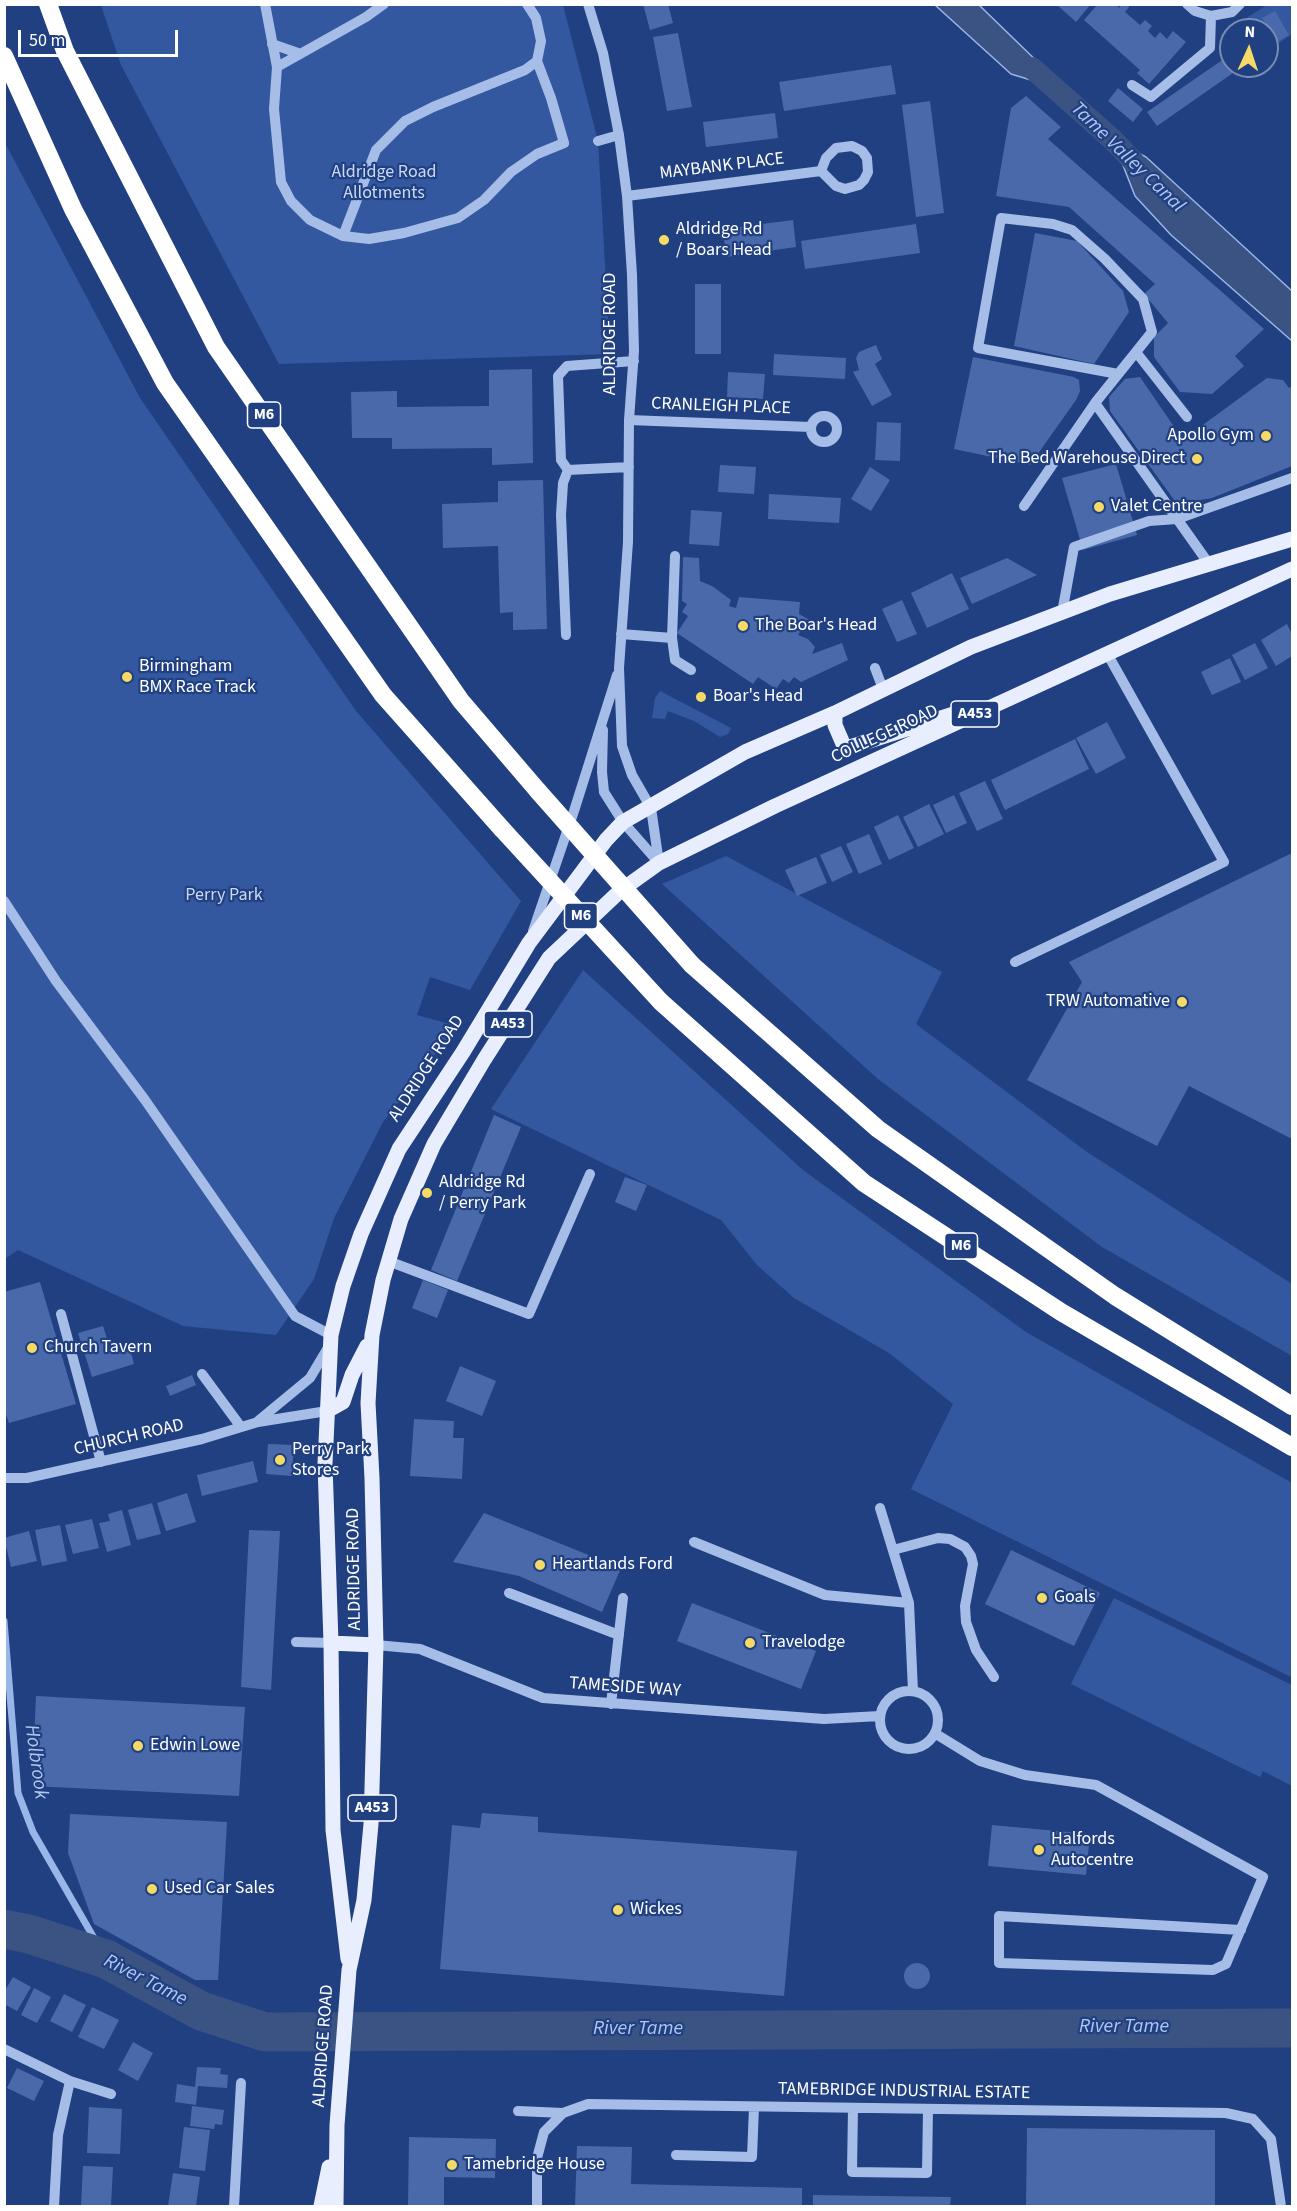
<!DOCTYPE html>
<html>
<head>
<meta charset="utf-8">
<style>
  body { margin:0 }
  #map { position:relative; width:1297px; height:2211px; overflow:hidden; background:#204081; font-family:"Source Sans 3",sans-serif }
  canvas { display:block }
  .frame { position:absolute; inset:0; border:6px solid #fff; pointer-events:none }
  .north { position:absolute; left:1219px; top:18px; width:60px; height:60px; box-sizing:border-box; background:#204081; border:2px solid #798cb3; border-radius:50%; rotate:3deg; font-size:16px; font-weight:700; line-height:24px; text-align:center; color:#fff }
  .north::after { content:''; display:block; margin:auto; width:21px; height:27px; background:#f5db66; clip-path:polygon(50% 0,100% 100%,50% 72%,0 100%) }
  .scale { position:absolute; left:18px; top:30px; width:160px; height:27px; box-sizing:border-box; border:3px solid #fff; border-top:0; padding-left:8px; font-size:18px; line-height:21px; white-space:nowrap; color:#fff; -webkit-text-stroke:4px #204081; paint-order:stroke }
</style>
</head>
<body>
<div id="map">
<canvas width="1297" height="2211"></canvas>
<div class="frame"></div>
<div class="north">N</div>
<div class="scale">50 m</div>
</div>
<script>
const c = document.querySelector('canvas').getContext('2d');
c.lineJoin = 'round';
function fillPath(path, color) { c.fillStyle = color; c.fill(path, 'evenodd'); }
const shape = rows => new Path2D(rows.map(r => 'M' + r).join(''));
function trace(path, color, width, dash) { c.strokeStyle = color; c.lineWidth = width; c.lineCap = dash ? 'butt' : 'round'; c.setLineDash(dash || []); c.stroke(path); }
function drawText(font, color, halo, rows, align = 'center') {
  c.font = font + ' "Source Sans 3",sans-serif'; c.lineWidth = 4.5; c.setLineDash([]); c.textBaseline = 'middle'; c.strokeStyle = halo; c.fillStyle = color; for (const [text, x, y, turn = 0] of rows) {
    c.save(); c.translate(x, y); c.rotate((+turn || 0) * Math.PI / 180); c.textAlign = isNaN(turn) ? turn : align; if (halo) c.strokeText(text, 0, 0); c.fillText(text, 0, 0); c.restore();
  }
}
fillPath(shape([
  [101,5,563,5,598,141,610,354,279,364,121,65],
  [1267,5,1292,5,1292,34,1267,51,1267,30,1231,30,1231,32,1229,29],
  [4,141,140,398,356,711,521,901,470,990,430,977,417,1015,457,1026,383,1122,334,1218,314,1279,276,1335,183,1326,18,1250,5,1259],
  [660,691,731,728,728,734,720,737,694,721,668,711,665,719,652,718,655,698],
  [726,856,942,972,916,1024,1087,1152,1292,1284,1292,1356,1102,1247,878,1079,662,884],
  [583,970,803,1170,1026,1332,1292,1483,1291,1677,911,1489,953,1404,889,1353,794,1298,757,1265,721,1220,491,1109],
  [1114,1598,1292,1685,1292,1786,1263,1771,1260,1777,1071,1684]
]), '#34589f');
const water = shape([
  [935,5,979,5,1047,71,1057,88,1011,74,935,5],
  [1113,140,1146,157,1292,291,1292,341,1171,235,1135,196,1113,140]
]);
fillPath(water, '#3b5383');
trace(water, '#99b6e9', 1.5);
trace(shape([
  [4,1621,18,1793,33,1832,106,1959]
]), '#99b6e9', 7);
trace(shape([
  [1032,68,1113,140,1133,161]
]), '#3b5383', 22);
trace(shape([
  [4,1929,29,1934,106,1959,201,2011,265,2032,1292,2028]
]), '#3b5383', 39);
fillPath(shape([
  [643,4,668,4,673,23,650,30],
  [1056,4,1091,4,1076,22],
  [1098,4,1116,4,1119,8,1122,4,1127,4,1129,7,1125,12,1140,25,1145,20,1152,26,1148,31,1155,38,1160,32,1167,39,1173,31,1186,42,1149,84,1137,73,1140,70,1084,20],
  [1275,11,1289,35,1267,48,1267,30,1261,30,1267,26,1262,18],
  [678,33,692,107,667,111,653,37],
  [1231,54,1231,66,1243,66,1157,126,1147,112],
  [891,65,896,94,784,111,779,82],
  [1118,88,1143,109,1133,122,1108,101],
  [1026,96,1061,127,1048,139,1264,329,1235,356,1244,366,1212,394,1180,392,1154,357,1154,337,1168,323,1144,294,1155,284,1069,207,996,196,1011,108],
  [930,101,944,213,916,217,902,105],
  [775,113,778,138,706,147,703,122],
  [793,220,796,247,726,257,723,229],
  [916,224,920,253,805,269,801,241],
  [1035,233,1077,241,1123,291,1129,312,1094,364,1014,346],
  [695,284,721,284,721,354,695,354],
  [876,345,882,359,875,364,892,395,872,406,853,372,859,370,856,358,859,352],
  [774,354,846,358,845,379,773,375],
  [973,357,1074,377,1079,380,1080,391,1076,400,1030,465,954,449],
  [532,369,533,463,492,465,492,448,392,449,392,438,352,438,351,392,397,391,397,407,489,406,489,370],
  [728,372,765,374,763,399,727,397],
  [1140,377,1177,431,1185,438,1267,378,1283,380,1289,388,1292,386,1292,466,1212,498,1177,504,1110,411,1109,397,1125,379],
  [877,422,901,423,900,461,875,460],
  [1116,464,1137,535,1083,550,1062,478],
  [720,465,756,467,754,494,718,492],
  [870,467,890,480,871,511,851,499],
  [543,480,547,629,513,630,513,612,500,613,498,546,443,548,442,504,498,502,498,481],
  [769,494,841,498,839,523,768,519],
  [691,510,722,512,719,546,689,544],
  [683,557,699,558,700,581,712,586,731,600,729,606,736,608,739,597,800,602,799,614,808,619,798,635,808,639,815,647,812,654,842,643,848,660,801,682,794,677,789,683,783,679,776,689,758,677,753,684,677,633,688,616,682,612,687,604,682,601],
  [1007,558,1037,575,972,604,960,578],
  [952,573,969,609,927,628,911,593],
  [902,600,917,634,897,642,882,609],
  [1287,624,1292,634,1292,656,1276,666,1261,640],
  [1255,643,1268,668,1245,680,1232,655],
  [1230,658,1241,682,1212,695,1201,672],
  [1107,722,1126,758,1096,774,1076,738],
  [1075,739,1089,769,1005,810,991,780],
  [985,781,1003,819,977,831,959,793],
  [954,795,967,823,946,833,933,805],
  [929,804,944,834,918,847,903,817],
  [898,815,914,848,889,860,874,827],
  [869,834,882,864,859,874,846,844],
  [841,846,853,872,832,882,820,855],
  [1292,853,1292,1139,1189,1086,1157,1146,1027,1080,1082,982,1069,962],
  [816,857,827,883,797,896,785,870],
  [494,1115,521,1127,457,1281,431,1270],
  [625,1177,647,1185,636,1211,615,1202],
  [423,1280,448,1290,437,1318,412,1308],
  [40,1282,76,1404,9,1423,4,1409,4,1292],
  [103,1326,112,1354,130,1349,134,1364,92,1377,78,1333],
  [460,1366,496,1381,482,1416,446,1401],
  [192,1375,196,1385,170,1396,166,1386],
  [414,1419,454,1421,453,1438,464,1438,462,1479,410,1476],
  [268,1444,294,1445,292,1476,266,1474],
  [253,1461,258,1482,202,1496,197,1475],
  [187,1493,196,1522,166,1531,157,1503],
  [152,1503,161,1534,137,1540,128,1510],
  [122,1510,131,1545,107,1552,99,1523,110,1521,108,1514],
  [484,1513,621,1568,602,1612,519,1576,453,1562],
  [92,1519,99,1548,73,1554,65,1525],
  [60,1525,67,1561,42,1566,35,1530],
  [249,1530,280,1531,271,1690,241,1687],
  [29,1531,37,1561,11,1567,4,1538],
  [1011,1550,1100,1593,1074,1646,985,1604],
  [692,1603,816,1651,801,1689,677,1641],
  [36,1696,245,1707,239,1796,32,1786],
  [482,1813,538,1817,538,1832,797,1851,784,1996,440,1969,452,1825,480,1828],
  [70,1814,227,1822,218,1980,195,1980,94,1924,68,1853],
  [992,1825,1090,1834,1086,1875,988,1866],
  '904 1976a13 13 0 1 1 26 0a13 13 0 1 1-26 0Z',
  [13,1977,31,1987,17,2011,4,2004,4,1992],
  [34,1988,51,1997,37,2023,21,2015],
  [64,1994,86,2005,72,2032,50,2021],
  [92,2007,119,2020,104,2049,78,2037],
  [133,2042,153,2053,138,2081,118,2070],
  [197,2067,221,2068,220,2074,228,2075,227,2088,198,2086,196,2105,175,2102,177,2084,195,2087],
  [17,2068,44,2081,34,2101,7,2088],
  [192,2106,224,2110,222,2125,215,2124,214,2129,190,2126],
  [89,2107,122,2109,120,2154,87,2153],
  [184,2127,210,2130,205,2171,179,2168],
  [1027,2128,1215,2130,1215,2206,1026,2206],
  [409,2137,496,2139,495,2178,444,2177,444,2206,408,2206],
  [577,2146,632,2147,631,2184,802,2188,802,2206,575,2206],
  [83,2166,113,2167,111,2206,81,2205],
  [173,2173,200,2177,196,2206,168,2206],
  [813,2195,951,2197,950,2206,813,2206]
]), '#4969aa');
trace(shape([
  [265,4,277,67,274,109,281,182,291,201,310,220,343,236,369,239,404,233,458,218,484,200,511,172,537,154,564,143,551,98,537,61,541,41,536,18,527,4],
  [588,4,603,53,619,135,627,196,632,275,634,351,629,420,628,542,619,668,622,746,632,775,651,808,659,863],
  [1187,4,1195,11,1211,16,1232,12,1240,4],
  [272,44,298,53],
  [277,67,366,17,384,4],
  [1132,85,1151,97,1210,48,1211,16],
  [598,141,619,135],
  [627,196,821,171,826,158,836,148,852,146,862,151,867,158,868,172,864,180,859,185,845,189,836,186,821,171],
  [343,236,376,150,405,121,433,107,525,70,537,61],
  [1136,352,1187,417],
  [1118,374,978,348,1001,218,1053,224,1072,230,1105,259,1143,299,1152,332,1095,403,1209,564],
  '811 429a13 13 0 1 1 26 0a13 13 0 1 1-26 0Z',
  [629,420,811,427],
  [629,467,568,470,561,460,558,376,567,366,634,361],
  [1024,506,1095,403],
  [1062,613,1074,547,1149,521,1177,519,1292,478],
  [621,634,672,638,675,556],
  [566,635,561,515,563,483,568,470],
  [672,638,675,660,691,670],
  [875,668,883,689],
  [603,730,602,772,604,792,623,822,659,863],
  [4,901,56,981,145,1100,295,1316,331,1335],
  [533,931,574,811,617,675],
  [1015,962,1224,862,1108,655],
  [388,1261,529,1314,590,1174],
  [61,1314,101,1462],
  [202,1374,241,1427],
  [258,1421,310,1378,329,1346],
  [4,1478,27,1478,202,1439,258,1422,327,1411],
  [880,1508,909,1603,913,1691],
  [694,1542,825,1595,909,1603],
  [893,1550,938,1538,950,1539,965,1547,971,1556,973,1564,965,1606,966,1622,976,1650,994,1677],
  [509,1593,619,1635],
  [296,1642,331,1643],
  [376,1645,420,1649,543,1698,824,1719,880,1716],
  '880 1720a29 29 0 1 1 58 0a29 29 0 1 1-58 0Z',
  [611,1704,623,1598],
  [936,1734,980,1761,1025,1775,1096,1785,1263,1877,1226,1964,1213,1970,999,1963,999,1916,1241,1930],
  [4,2049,70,2081,111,2094],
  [853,2108,852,2172,927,2173,928,2109],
  [518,2111,563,2113],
  [676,2155,752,2157,754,2107],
  [54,2206,58,2135,70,2081],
  [234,2206,241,2083],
  [537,2206,537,2158,544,2132,563,2113,588,2104,1226,2113,1253,2119,1271,2139,1281,2206]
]), '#a6bde8', 10);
trace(shape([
  [835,713,835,725,844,746,847,748,960,712],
  [327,1411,343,1402,352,1375,367,1346],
  [331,1643,376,1645],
  [348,1959,333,1830,331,1643,325,1464,331,1335,343,1286,361,1234,399,1149,463,1052,529,943,606,840,623,822,745,752,835,713,971,647,1110,594,1292,539],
  [321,2206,329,2167],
  [336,2206,337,2125,349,1970,364,1900,371,1824,376,1645,372,1478,368,1403,372,1335,383,1280,401,1219,434,1144,484,1060,549,958,620,891,659,863,775,806,1292,569]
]), '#e8eefe', 15);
trace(shape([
  [48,4,65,51,216,347,461,701,538,791],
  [4,56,73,209,165,383,383,695,502,829],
  [692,965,878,1129,1115,1296,1292,1406],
  [661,1002,864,1183,1061,1312,1292,1447]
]), '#fff', 18);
trace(shape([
  [538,791,692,965],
  [502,829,661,1002]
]), '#fff', 18);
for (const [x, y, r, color] of [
  [664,240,6,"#f5db66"],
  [1266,436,6,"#f5db66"],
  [1197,459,6,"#f5db66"],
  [1099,507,6,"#f5db66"],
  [743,626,6,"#f5db66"],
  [127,677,6,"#f5db66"],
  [701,697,6,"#f5db66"],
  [1182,1002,6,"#f5db66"],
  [427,1193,6,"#f5db66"],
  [32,1348,6,"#f5db66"],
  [280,1460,6,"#f5db66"],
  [540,1565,6,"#f5db66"],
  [1042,1598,6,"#f5db66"],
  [750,1643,6,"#f5db66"],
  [138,1746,6,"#f5db66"],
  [1039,1850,6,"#f5db66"],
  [152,1889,6,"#f5db66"],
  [618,1910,6,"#f5db66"],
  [452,2165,6,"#f5db66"]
]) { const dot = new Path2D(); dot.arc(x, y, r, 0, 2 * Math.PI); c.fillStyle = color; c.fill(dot); trace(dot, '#204081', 2); }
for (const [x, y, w] of [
  [264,415,33],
  [975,714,48],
  [581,916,33],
  [508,1024,48],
  [961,1246,33],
  [372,1808,48]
]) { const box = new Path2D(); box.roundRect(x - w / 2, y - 13, w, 26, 4.5); c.fillStyle = '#204081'; c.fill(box); trace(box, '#fff', 1.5); }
drawText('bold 16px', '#fff', null, [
  ["M6",264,415],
  ["A453",975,714],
  ["M6",581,916],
  ["A453",508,1024],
  ["M6",961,1246],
  ["A453",372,1808]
]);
drawText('18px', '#fff', '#204081', [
  ["MAYBANK PLACE",722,167,-7],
  ["ALDRIDGE ROAD",611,334,-90],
  ["CRANLEIGH PLACE",721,407,2],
  ["COLLEGE ROAD",885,735,-25],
  ["ALDRIDGE ROAD",427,1069,-57],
  ["CHURCH ROAD",129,1438,-13],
  ["ALDRIDGE ROAD",355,1569,-91],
  ["TAMESIDE WAY",625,1688,4],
  ["ALDRIDGE ROAD",324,2046,-86],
  ["TAMEBRIDGE INDUSTRIAL ESTATE",904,2092,1]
]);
drawText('18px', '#cad9f6', '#204081', [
  ["Aldridge Road",384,173],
  ["Allotments",384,194],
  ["Perry Park",224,896]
]);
drawText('18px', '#fff', '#204081', [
  ["Aldridge Rd",676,230],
  ["/ Boars Head",676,251],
  ["Apollo Gym",1254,436,"right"],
  ["The Bed Warehouse Direct",1185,459,"right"],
  ["Valet Centre",1111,507],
  ["The Boar's Head",755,626],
  ["Birmingham",139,667],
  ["BMX Race Track",139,688],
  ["Boar's Head",713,697],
  ["TRW Automative",1170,1002,"right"],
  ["Aldridge Rd",439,1183],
  ["/ Perry Park",439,1204],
  ["Church Tavern",44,1348],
  ["Perry Park",292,1450],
  ["Stores",292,1471],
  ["Heartlands Ford",552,1565],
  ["Goals",1054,1598],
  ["Travelodge",762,1643],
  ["Edwin Lowe",150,1746],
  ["Halfords",1051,1840],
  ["Autocentre",1051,1861],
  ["Used Car Sales",164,1889],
  ["Wickes",630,1910],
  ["Tamebridge House",464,2165]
], 'left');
drawText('italic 20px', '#b1c7f0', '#204081', [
  ["Tame Valley Canal",1127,158,44],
  ["Holbrook",35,1762,82],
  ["River Tame",145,1981,27],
  ["River Tame",1124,2028],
  ["River Tame",638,2030]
]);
</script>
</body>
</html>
